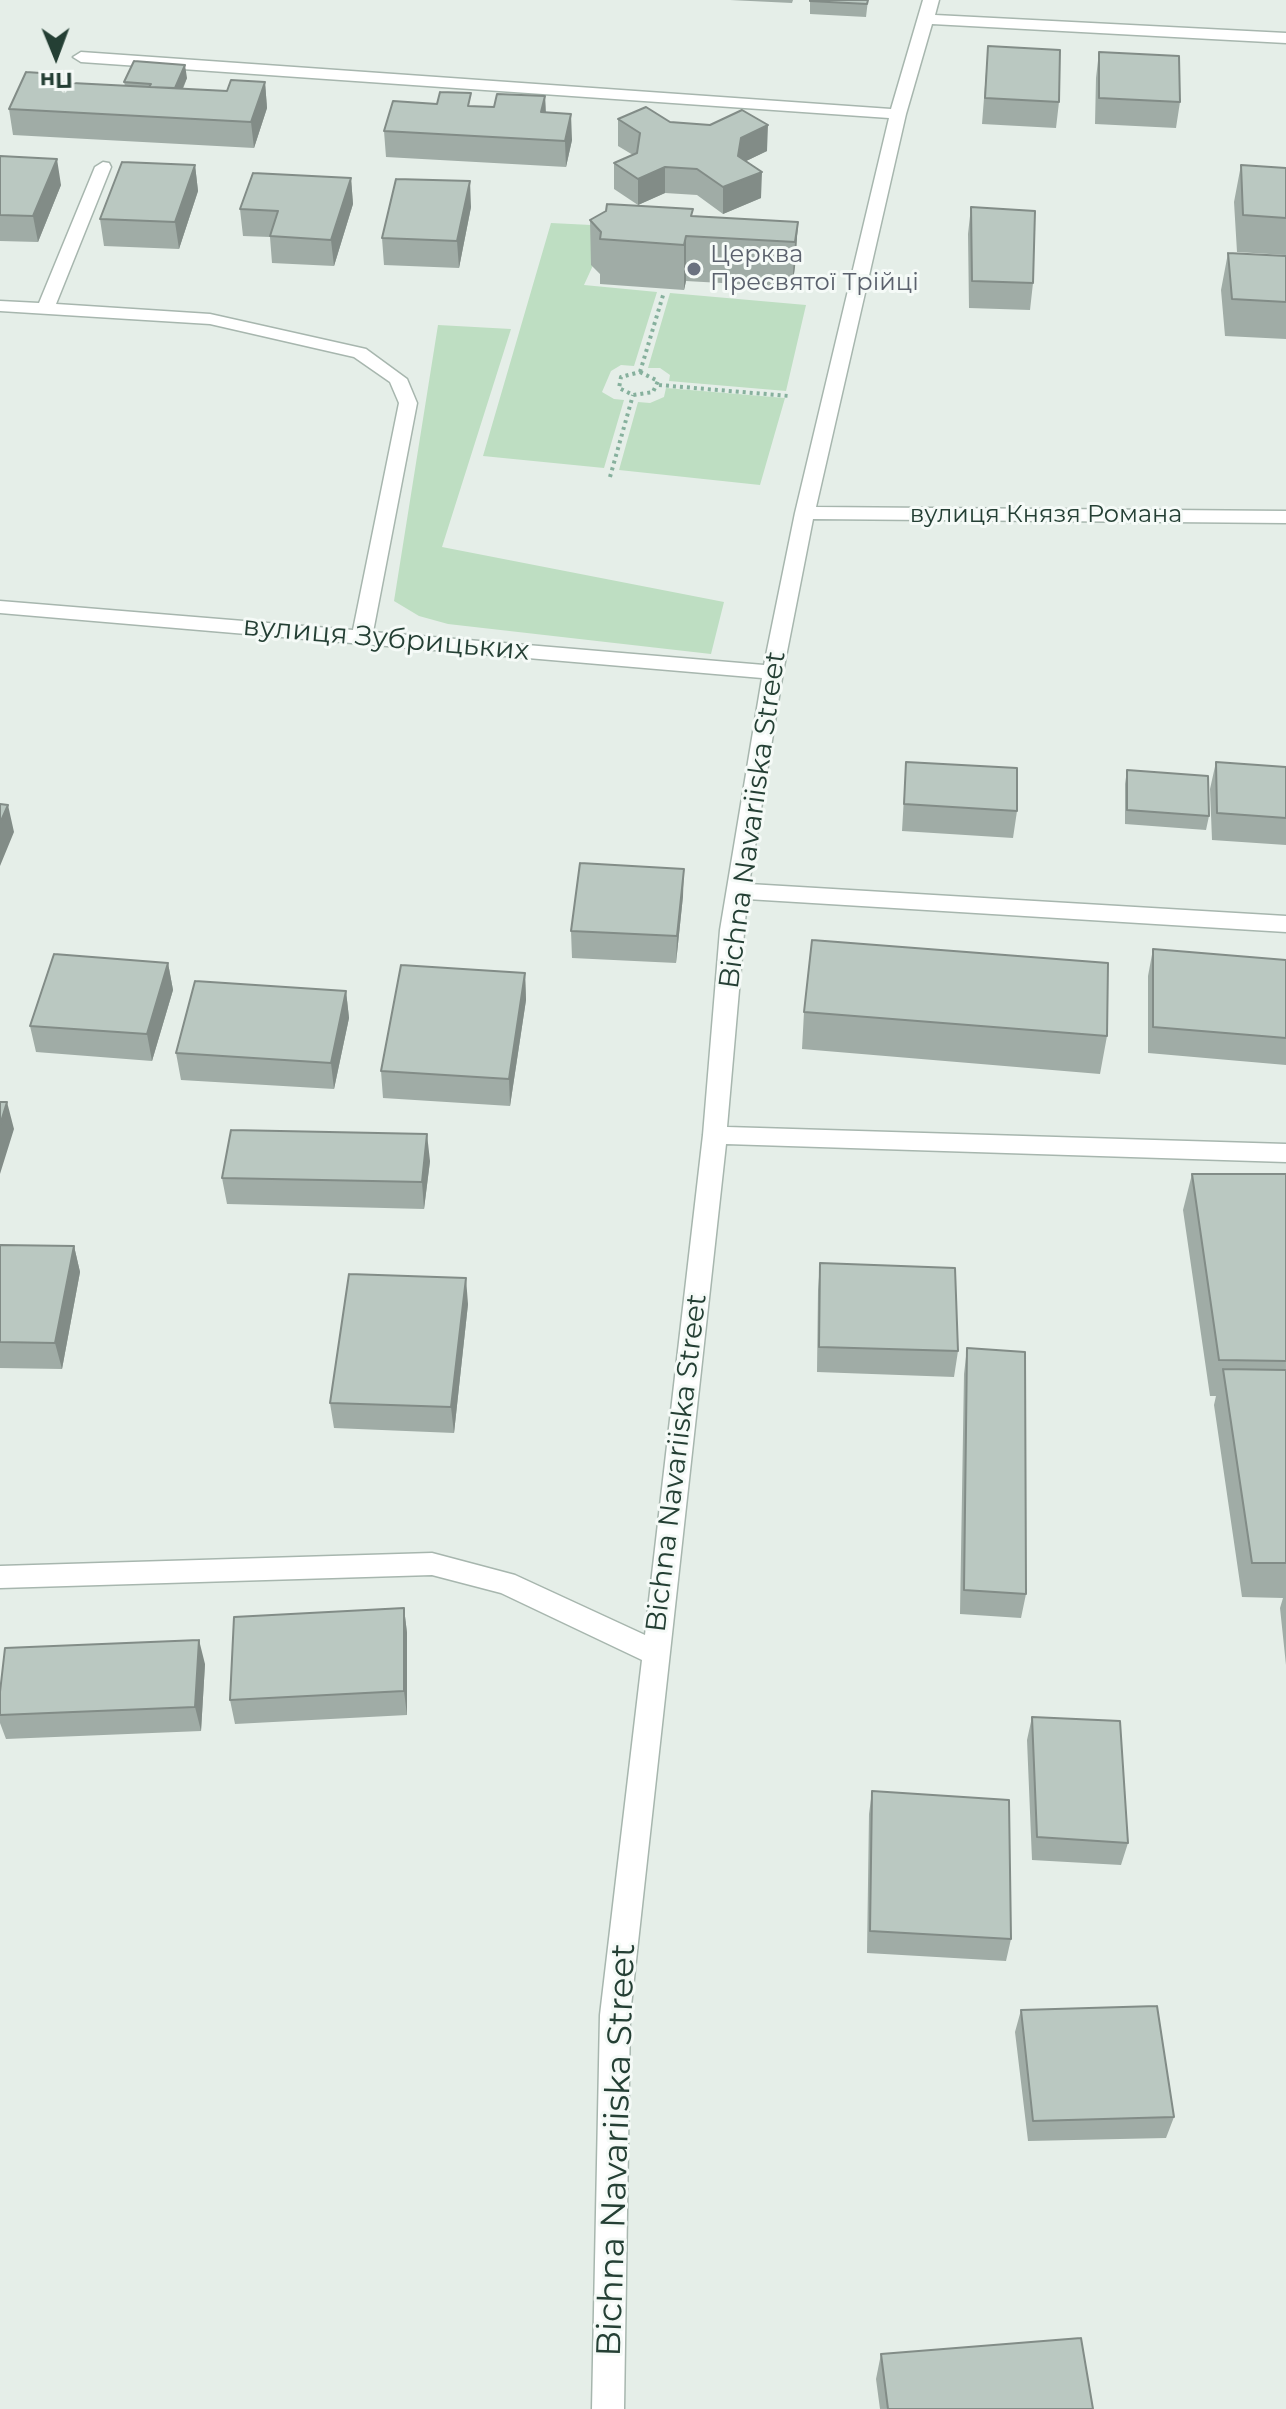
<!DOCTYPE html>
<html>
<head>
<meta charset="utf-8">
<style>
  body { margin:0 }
  #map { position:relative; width:1286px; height:2409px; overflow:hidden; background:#e5eee8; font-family:Montserrat,sans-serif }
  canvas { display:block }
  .north { position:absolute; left:16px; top:16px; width:80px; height:80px; -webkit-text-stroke:6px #f5faf7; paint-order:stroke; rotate:179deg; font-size:22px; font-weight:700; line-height:32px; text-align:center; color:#243f34 }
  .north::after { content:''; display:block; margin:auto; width:28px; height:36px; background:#243f34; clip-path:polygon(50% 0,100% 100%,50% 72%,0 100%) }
</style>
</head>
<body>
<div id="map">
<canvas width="1286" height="2409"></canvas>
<div class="north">Пн</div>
</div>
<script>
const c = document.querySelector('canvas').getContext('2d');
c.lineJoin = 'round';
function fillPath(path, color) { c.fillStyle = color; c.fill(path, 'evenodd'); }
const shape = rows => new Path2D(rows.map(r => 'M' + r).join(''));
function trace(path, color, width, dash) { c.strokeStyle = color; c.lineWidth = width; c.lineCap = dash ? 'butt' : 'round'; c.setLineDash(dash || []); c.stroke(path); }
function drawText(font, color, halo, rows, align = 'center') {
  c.font = font + ' Montserrat,sans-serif'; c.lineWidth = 6; c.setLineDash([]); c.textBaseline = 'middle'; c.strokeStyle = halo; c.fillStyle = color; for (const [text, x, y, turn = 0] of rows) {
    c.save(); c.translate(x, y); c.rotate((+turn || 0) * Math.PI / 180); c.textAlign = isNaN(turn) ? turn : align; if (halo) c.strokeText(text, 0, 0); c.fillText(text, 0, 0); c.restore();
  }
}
fillPath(shape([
  [551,223,611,226,584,285,657,292,634,366,621,365,611,371,602,392,614,399,624,400,604,468,483,456],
  [670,293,806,305,786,391,669,381,670,375,660,368,648,368],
  [438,325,511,329,442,547,724,602,711,654,448,624,419,616,394,601],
  [666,388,785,398,760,485,619,470,638,402,650,403,664,397]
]), '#bedec2');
const minor = shape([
  [923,0,939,0,935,15,1286,33,1286,43,932,24,906,114,816,507,1286,511,1286,523,813,519,783,672,749,884,1286,916,1286,932,747,899,727,1127,1286,1144,1286,1162,726,1144,630,2015,624,2409,592,2409,600,2015,642,1660,501,1593,432,1575,0,1588,0,1566,432,1553,515,1575,645,1635,703,1135,720,930,762,678,0,613,0,601,353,630,399,403,390,382,354,357,210,324,0,311,0,301,39,303,95,167,103,162,109,163,111,167,56,304,210,314,366,349,407,379,417,403,373,632,764,665,795,513,889,118,81,62,73,57,81,52,891,109,923,0]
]);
trace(minor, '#a7b6ae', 3);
trace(shape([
  [640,372,658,381,653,392,633,395,619,388,621,377,640,372],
  [640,372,664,292],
  [659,385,789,396],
  [610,477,633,395]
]), '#86b09d', 4, [3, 4]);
fillPath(minor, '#fff');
fillPath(shape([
  [730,0,793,0,792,3],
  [810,0,868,0,866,17,810,14],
  [988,46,1059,102,1056,128,982,124],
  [1099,52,1180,102,1176,128,1095,124,1096,78],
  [187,78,183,89,227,91,265,82,267,108,254,148,13,135,9,109,58,83,125,86,124,82],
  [545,96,546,113,572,140,566,167,386,157,384,131,472,106,494,107],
  [618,119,670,122,767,151,746,161,761,198,723,214,697,195,665,193,638,205,614,189,614,163,633,155,618,146],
  [0,156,61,185,38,242,0,241],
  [195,165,198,191,179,249,104,246,100,219],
  [1241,165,1286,168,1286,255,1237,252,1234,202],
  [351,178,353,204,334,266,272,263,270,237,243,236,240,209],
  [471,207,459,268,384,265,382,238],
  [971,207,1033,283,1030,310,969,308,968,234],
  [692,216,798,222,795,267,792,287,686,281,684,290,600,284,600,274,591,265,590,220],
  [1228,253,1286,256,1286,339,1225,336,1221,290],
  [906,762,1017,811,1013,838,902,831],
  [1216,762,1286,767,1286,845,1212,840,1210,789],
  [1127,770,1209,816,1206,830,1125,824,1125,784],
  [683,896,676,963,572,958,571,931],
  [1153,949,1286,960,1286,1065,1148,1053,1148,976],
  [168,963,173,990,152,1061,36,1052,30,1026],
  [525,973,526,1000,510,1106,383,1098,381,1071],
  [346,991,349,1018,334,1089,181,1080,176,1053],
  [804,1012,1107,1036,1100,1074,802,1049],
  [430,1161,424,1209,227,1204,222,1178],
  [1192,1174,1286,1174,1286,1665,1280,1608,1283,1598,1242,1597,1214,1405,1216,1396,1210,1396,1183,1210],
  [0,1245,74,1246,80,1272,62,1369,0,1368],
  [820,1263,958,1351,954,1377,817,1372,818,1290],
  [468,1304,454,1433,334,1428,330,1403],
  [967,1348,1026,1594,1021,1618,960,1614,964,1374],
  [404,1608,407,1633,407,1715,235,1724,230,1700],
  [205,1664,201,1731,6,1739,0,1723,0,1692],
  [1032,1717,1128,1843,1121,1865,1032,1860,1027,1740],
  [872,1791,1011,1939,1006,1961,867,1953,869,1814],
  [1021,2010,1174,2117,1166,2138,1028,2141,1015,2032],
  [881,2354,1093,2409,880,2409,876,2379]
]), '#a0aca6');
fillPath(shape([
  [185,65,187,78,174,108,172,94],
  [265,82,267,108,254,148,251,122],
  [545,96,546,122,541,112],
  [571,114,572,140,566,167,565,141],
  [768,125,767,151,740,164,762,172,761,198,723,214,723,187,738,156,741,138],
  [57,159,61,185,38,242,33,216],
  [195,165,198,191,179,249,175,222],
  [665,167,665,193,638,205,638,179],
  [351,178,353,204,334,266,331,240],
  [470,181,471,207,459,268,457,241],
  [798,222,795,267,792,287,795,242],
  [686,236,686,281,684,290,684,245],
  [8,805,14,832,0,866,0,823],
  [684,869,683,896,676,963,677,936],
  [168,963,173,990,152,1061,147,1034],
  [525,973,526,1000,510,1106,509,1079],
  [346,991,349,1018,334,1089,331,1063],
  [7,1102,14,1129,0,1174,0,1125],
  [427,1134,430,1161,424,1209,422,1182],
  [74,1246,80,1272,62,1369,55,1343],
  [466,1278,468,1304,454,1433,451,1407],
  [404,1608,407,1633,407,1715,404,1691],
  [199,1640,205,1664,201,1731,195,1707]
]), '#828c87');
const building = shape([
  [810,0,868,0,867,4,810,1,810,0],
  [988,46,1060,50,1059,102,985,98,988,46],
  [1099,52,1179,56,1180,102,1099,98,1099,52],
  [134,61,185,65,175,88,149,87,151,84,124,82,134,61],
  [26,72,56,74,53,82,227,91,231,80,265,82,251,122,9,109,26,72],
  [440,92,471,93,468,106,494,107,497,94,545,96,541,112,571,114,565,141,384,131,393,101,437,104,440,92],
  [646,107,670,122,710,125,742,110,768,125,741,138,738,156,762,172,723,187,697,169,665,167,638,179,614,163,637,153,640,133,618,119,646,107],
  [0,156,57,159,33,216,0,215,0,156],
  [122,162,195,165,175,222,100,219,122,162],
  [1241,165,1286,168,1286,218,1243,215,1241,165],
  [253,173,351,178,331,240,270,236,278,211,240,209,253,173],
  [396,179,470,181,457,241,382,238,396,179],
  [607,204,693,209,691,216,798,222,795,242,686,236,684,245,600,239,601,232,590,220,606,211,607,204],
  [971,207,1035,211,1033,283,972,281,971,207],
  [1228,253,1286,256,1286,302,1232,299,1228,253],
  [906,762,1017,768,1017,811,904,804,906,762],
  [1216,762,1286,767,1286,818,1217,813,1216,762],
  [1127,770,1208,776,1209,816,1127,810,1127,770],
  [0,804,8,805,0,823,0,804],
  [580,863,684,869,677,936,571,931,580,863],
  [812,940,1108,963,1107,1036,804,1012,812,940],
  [1153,949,1286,960,1286,1038,1153,1027,1153,949],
  [54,954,168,963,147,1034,30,1026,54,954],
  [401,965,525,973,509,1079,381,1071,401,965],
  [195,981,346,991,331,1063,176,1053,195,981],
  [0,1102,7,1102,0,1125,0,1102],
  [231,1130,427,1134,422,1182,222,1178,231,1130],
  [1192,1174,1286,1174,1286,1361,1219,1360,1192,1174],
  [0,1245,74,1246,55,1343,0,1342,0,1245],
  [820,1263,955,1268,958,1351,819,1347,820,1263],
  [349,1274,466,1278,451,1407,330,1403,349,1274],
  [967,1348,1025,1352,1026,1594,964,1590,967,1348],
  [1223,1369,1286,1370,1286,1563,1252,1563,1223,1369],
  [404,1608,404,1691,230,1700,234,1617,404,1608],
  [199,1640,195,1707,0,1715,0,1692,5,1648,199,1640],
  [1032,1717,1120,1721,1128,1843,1037,1837,1032,1717],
  [872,1791,1009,1800,1011,1939,870,1931,872,1791],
  [1157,2006,1174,2117,1033,2121,1021,2010,1157,2006],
  [1081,2338,1093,2409,888,2409,881,2354,1081,2338]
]);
fillPath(building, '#bac8c1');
trace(building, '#828c87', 2);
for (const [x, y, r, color] of [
  [694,269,8,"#6b7280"]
]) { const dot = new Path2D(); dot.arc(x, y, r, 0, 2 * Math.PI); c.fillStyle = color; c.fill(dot); trace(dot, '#f5faf7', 3); }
drawText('24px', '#5b616d', '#f5faf7', [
  ["Церква",710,255],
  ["Пресвятої Трійці",710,283]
], 'left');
drawText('24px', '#243f34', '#f5faf7', [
  ["вулиця Князя Романа",1046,515]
]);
drawText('28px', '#243f34', '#f5faf7', [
  ["вулиця Зубрицьких",386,639,5],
  ["Bichna Navariiska Street",753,820,-82],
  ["Bichna Navariiska Street",677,1463,-83]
]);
drawText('34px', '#243f34', '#f5faf7', [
  ["Bichna Navariiska Street",617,2150,-88]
]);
</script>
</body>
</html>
